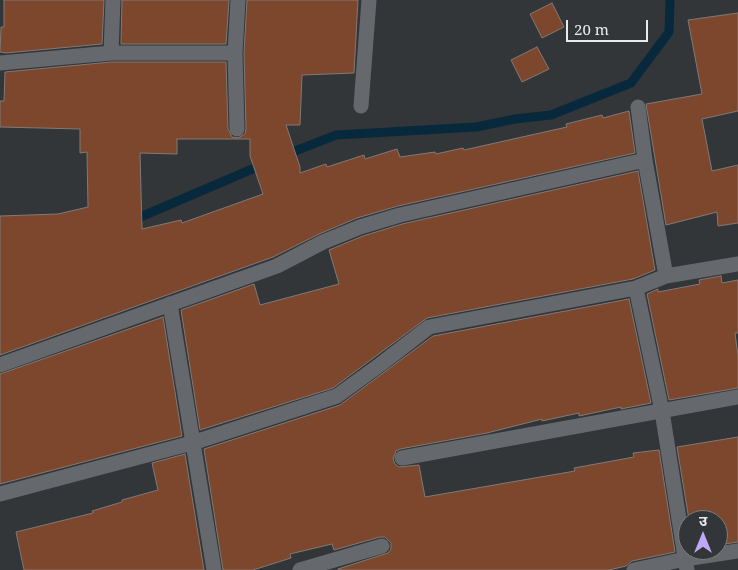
<!DOCTYPE html>
<html>
<head>
<meta charset="utf-8">
<style>
  body { margin:0 }
  #map { position:relative; width:738px; height:570px; overflow:hidden; background:#323639; font-family:"Noto Serif","Noto Sans Devanagari",serif }
  canvas { display:block }
  .north { position:absolute; left:678px; top:510px; width:50px; height:50px; box-sizing:border-box; background:#323639; border:1px solid #7b7e81; border-radius:50%; rotate:0deg; font-size:14px; font-weight:700; line-height:20px; text-align:center; color:#e8ebed }
  .north::after { content:''; display:block; margin:auto; width:18px; height:22px; background:#bda9f5; clip-path:polygon(50% 0,100% 100%,50% 72%,0 100%) }
  .scale { position:absolute; left:566px; top:20px; width:82px; height:22px; box-sizing:border-box; border:2px solid #e8ebed; border-top:0; padding-left:6px; font-size:15px; line-height:18px; white-space:nowrap; color:#e8ebed; -webkit-text-stroke:4px #323639; paint-order:stroke }
</style>
</head>
<body>
<div id="map">
<canvas width="738" height="570"></canvas>
<div class="north">उ</div>
<div class="scale">20 m</div>
</div>
<script>
const c = document.querySelector('canvas').getContext('2d');
c.lineJoin = 'round';
const shape = rows => new Path2D(rows.map(r => 'M' + r).join(''));
function trace(path, color, width, dash) { c.strokeStyle = color; c.lineWidth = width; c.lineCap = dash ? 'butt' : 'round'; c.setLineDash(dash || []); c.stroke(path); }
function fillPath(path, color) { c.fillStyle = color; c.fill(path, 'evenodd'); }
trace(shape([
  [285,155,336,135,476,127,515,119,551,115,631,83,669,32,670,0],
  [131,221,264,164]
]), '#08293b', 9);
const building = shape([
  [4,0,104,0,102,44,6,53,0,52,1,27,4,27,4,0],
  [122,0,229,0,226,44,121,44,122,0],
  [247,0,358,0,354,73,302,75,300,125,286,125,300,167,300,173,326,164,327,167,364,155,365,159,397,149,400,157,435,152,436,154,463,148,464,150,567,127,566,124,602,115,603,118,629,111,635,153,398,206,357,218,319,234,273,257,0,355,0,216,58,214,88,207,87,152,80,153,80,129,0,127,0,101,4,101,5,72,111,62,226,62,228,129,232,137,238,138,245,134,246,129,244,53,247,0],
  [177,139,250,139,250,156,263,194,182,223,181,220,142,229,140,153,177,154,177,139],
  [552,3,564,27,542,38,530,14,552,3],
  [738,13,738,111,702,119,712,171,738,165,738,223,718,226,717,212,666,225,646,104,702,94,688,20,738,13],
  [537,47,549,69,522,82,511,60,537,47],
  [638,171,655,270,633,279,427,318,333,388,200,430,181,310,254,284,260,305,339,284,329,250,363,236,402,224,638,171],
  [721,276,722,283,738,280,738,333,735,333,738,356,738,388,669,400,647,294,658,289,658,292,700,284,699,280,721,276],
  [629,299,651,403,621,409,621,407,579,416,579,413,542,421,542,419,487,433,400,449,396,451,393,459,395,464,399,467,419,465,425,497,575,471,574,468,634,457,633,453,659,450,675,552,632,561,626,566,609,570,338,570,338,569,388,553,391,549,391,543,385,537,380,537,334,550,332,544,290,554,291,558,253,570,223,570,204,449,340,405,433,336,629,299],
  [163,317,182,436,0,484,0,374,163,317],
  [738,437,738,542,718,545,718,520,689,520,677,447,738,437],
  [185,454,204,570,24,570,16,532,93,513,92,511,122,502,122,500,158,490,152,463,185,454]
]);
fillPath(building, '#7d472e');
trace(building, '#807a77', 1);
trace(shape([
  [111,53,113,0],
  [0,63,111,53,235,53],
  [361,106,369,0],
  [638,107,645,160,666,276],
  [237,129,235,53,238,0],
  [636,288,662,411,687,570],
  [170,304,214,570],
  [0,365,277,266,323,242,360,227,400,215,645,160],
  [402,458,738,397],
  [0,494,192,443,337,396,381,364,429,327,636,288,666,276,738,264],
  [300,570,382,546],
  [634,570,685,559,738,551]
]), '#65696d', 15);
</script>
</body>
</html>
